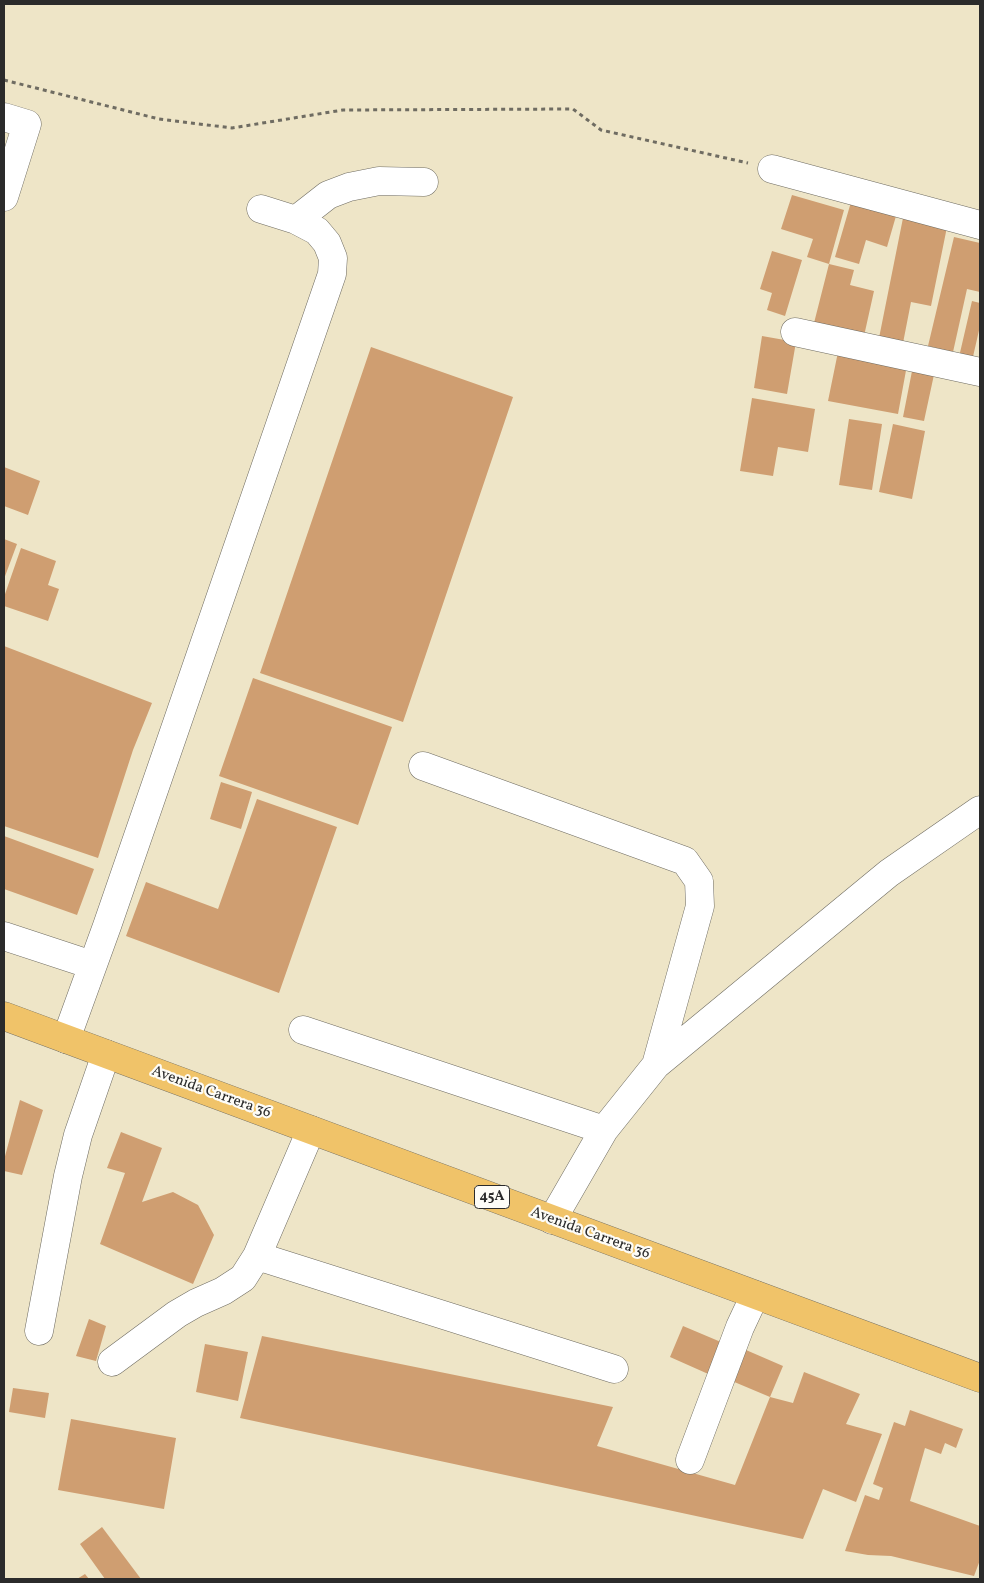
<!DOCTYPE html>
<html>
<head>
<meta charset="utf-8">
<style>
  body { margin:0 }
  #map { position:relative; width:984px; height:1583px; overflow:hidden; background:#eee5c7; font-family:Vollkorn,serif }
  canvas { display:block }
  .frame { position:absolute; inset:0; border:5px solid #2b2b2b; pointer-events:none }
</style>
</head>
<body>
<div id="map">
<canvas width="984" height="1583"></canvas>
<div class="frame"></div>
</div>
<script>
const c = document.querySelector('canvas').getContext('2d');
c.lineJoin = 'round';
function fillPath(path, color) { c.fillStyle = color; c.fill(path, 'evenodd'); }
const shape = rows => new Path2D(rows.map(r => 'M' + r).join(''));
function trace(path, color, width, dash) { c.strokeStyle = color; c.lineWidth = width; c.lineCap = dash ? 'butt' : 'round'; c.setLineDash(dash || []); c.stroke(path); }
function drawText(font, color, halo, rows, align = 'center') {
  c.font = font + ' Vollkorn,serif'; c.lineWidth = 4.5; c.setLineDash([]); c.textBaseline = 'middle'; c.strokeStyle = halo; c.fillStyle = color; for (const [text, x, y, turn = 0] of rows) {
    c.save(); c.translate(x, y); c.rotate((+turn || 0) * Math.PI / 180); c.textAlign = isNaN(turn) ? turn : align; if (halo) c.strokeText(text, 0, 0); c.fillText(text, 0, 0); c.restore();
  }
}
fillPath(shape([
  [792,195,844,210,829,264,807,257,813,239,781,229],
  [851,202,896,216,887,247,866,240,859,264,835,257],
  [903,218,947,227,931,306,911,302,903,343,879,338],
  [954,237,980,243,980,292,967,289,953,352,928,346],
  [772,251,802,260,785,316,767,310,772,293,760,289],
  [829,264,854,270,850,285,874,291,864,336,814,323],
  [972,301,980,303,980,326,972,361,959,357],
  [762,336,796,342,787,394,754,388],
  [371,347,513,397,403,722,260,673],
  [838,352,907,365,898,414,828,401],
  [913,366,935,370,924,421,903,417],
  [752,398,815,409,808,452,778,447,773,476,740,471],
  [849,419,882,424,872,490,839,485],
  [893,424,925,431,912,499,879,492],
  [4,467,40,481,28,515,4,506],
  [4,539,17,544,4,579],
  [21,548,56,561,48,585,59,589,48,621,4,606,4,597],
  [4,646,152,703,133,750,98,858,4,826],
  [253,678,392,727,358,825,219,776],
  [221,782,252,792,241,829,210,819],
  [257,799,337,827,279,993,126,936,146,882,218,909],
  [4,836,94,869,77,915,4,889],
  [20,1100,43,1110,22,1175,4,1171,4,1160],
  [121,1132,162,1148,142,1202,173,1192,198,1205,214,1235,193,1284,100,1244,125,1173,107,1168],
  [89,1319,106,1326,96,1361,76,1356],
  [683,1326,728,1345,715,1377,670,1357],
  [262,1336,613,1407,597,1446,735,1485,770,1397,793,1403,804,1372,860,1394,846,1424,882,1434,856,1502,823,1489,803,1539,240,1418],
  [205,1344,248,1352,238,1401,196,1392],
  [746,1350,783,1366,770,1397,732,1381],
  [13,1388,49,1393,45,1418,9,1412],
  [910,1410,963,1429,956,1448,945,1443,941,1454,925,1448,910,1501,980,1526,980,1560,974,1576,891,1556,868,1555,845,1551,865,1495,879,1500,883,1488,873,1484,894,1422,905,1426],
  [71,1419,176,1438,164,1509,58,1490],
  [102,1527,141,1579,105,1579,80,1544],
  [85,1574,89,1579,77,1579]
]), '#cf9e71');
const minor = shape([
  [4,117,27,124,4,197],
  [772,169,980,225],
  [296,220,328,195,349,187,379,181,424,182],
  [795,332,980,372],
  [423,766,685,861,699,881,700,906,656,1065],
  [4,936,92,965],
  [303,1030,604,1130],
  [66,1039,107,926,332,274,333,258,327,243,317,231,296,220,261,209],
  [552,1220,604,1130,656,1065,889,873,980,810],
  [257,1256,614,1369],
  [39,1331,68,1176,78,1135,106,1054],
  [112,1362,177,1314,196,1303,223,1291,243,1278,257,1256,311,1130],
  [690,1460,740,1327,755,1295]
]);
const major = shape([
  [4,1016,980,1378]
]);
trace(minor, '#6f6c62', 29);
trace(major, '#6f6c62', 29);
trace(shape([
  [4,80,159,119,232,128,343,110,573,109,601,130,748,163]
]), '#6f6c62', 3, [4, 4]);
trace(minor, '#fff', 28);
trace(major, '#f0c369', 28);
for (const [x, y, w] of [
  [492,1197,35]
]) { const box = new Path2D(); box.roundRect(x - w / 2, y - 11.5, w, 23, 4); c.fillStyle = '#fdfcf7'; c.fill(box); trace(box, '#2b2b2b', 1); }
drawText('bold 14px', '#2b2b2b', null, [
  ["45A",492,1197]
]);
drawText('15px', '#2b2b2b', '#fdfcf7', [
  ["Avenida Carrera 36",211,1093,20],
  ["Avenida Carrera 36",590,1234,20]
]);
</script>
</body>
</html>
